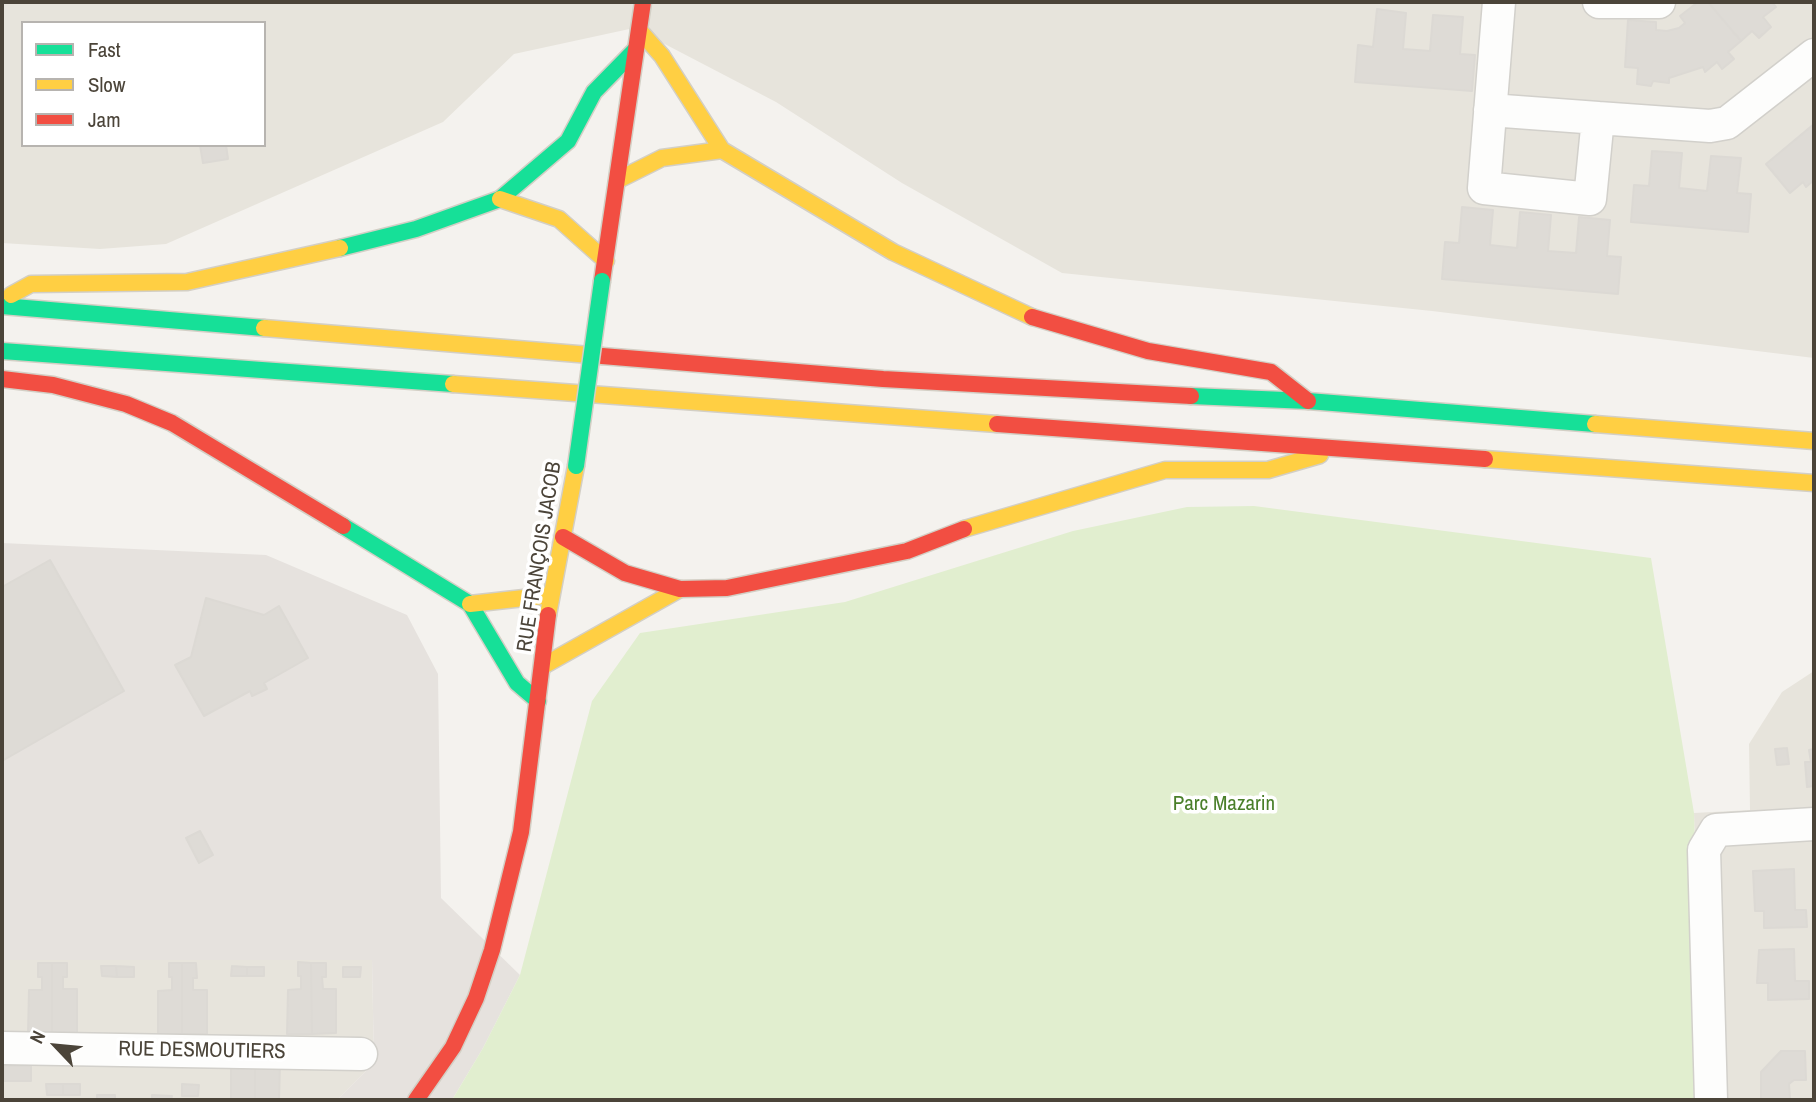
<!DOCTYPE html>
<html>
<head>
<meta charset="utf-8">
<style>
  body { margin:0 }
  #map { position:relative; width:1816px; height:1102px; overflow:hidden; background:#f4f2ee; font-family:"Archivo Narrow",sans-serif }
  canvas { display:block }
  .frame { position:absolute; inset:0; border:4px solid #4b4439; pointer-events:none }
  .legend { position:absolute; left:21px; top:21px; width:245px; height:126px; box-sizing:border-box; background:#fff; border:2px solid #b7b4b0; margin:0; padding:9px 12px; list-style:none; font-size:21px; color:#4b4439 }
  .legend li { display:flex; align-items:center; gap:14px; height:35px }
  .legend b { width:35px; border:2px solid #b7b4b0 }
  .north { position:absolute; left:21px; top:1011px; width:70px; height:70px; -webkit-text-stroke:5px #fff; paint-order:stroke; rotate:296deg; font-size:19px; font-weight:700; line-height:28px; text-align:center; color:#4b4439 }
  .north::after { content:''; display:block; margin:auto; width:24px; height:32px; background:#4b4439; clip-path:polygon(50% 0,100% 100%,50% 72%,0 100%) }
</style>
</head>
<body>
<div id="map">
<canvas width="1816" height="1102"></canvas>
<div class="frame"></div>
<ul class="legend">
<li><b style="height:9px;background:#16e098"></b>Fast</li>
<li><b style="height:9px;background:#ffcf43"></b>Slow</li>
<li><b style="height:9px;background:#f24e42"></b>Jam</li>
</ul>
<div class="north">N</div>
</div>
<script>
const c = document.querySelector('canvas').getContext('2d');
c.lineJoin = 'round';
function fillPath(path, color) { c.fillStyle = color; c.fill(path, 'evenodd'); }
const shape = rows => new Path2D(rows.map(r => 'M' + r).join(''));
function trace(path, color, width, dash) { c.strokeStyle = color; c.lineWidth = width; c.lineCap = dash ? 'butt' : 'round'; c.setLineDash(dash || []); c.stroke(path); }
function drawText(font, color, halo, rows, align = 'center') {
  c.font = font + ' "Archivo Narrow",sans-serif'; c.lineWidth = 7; c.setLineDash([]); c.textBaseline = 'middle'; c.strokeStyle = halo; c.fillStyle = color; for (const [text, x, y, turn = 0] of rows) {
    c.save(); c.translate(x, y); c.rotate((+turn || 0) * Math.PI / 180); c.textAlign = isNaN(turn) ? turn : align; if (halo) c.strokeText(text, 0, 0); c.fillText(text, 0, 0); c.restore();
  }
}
fillPath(shape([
  [2,2,1814,2,1814,358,1432,311,1062,273,902,183,776,102,634,28,514,54,443,122,166,244,100,249,2,243],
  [23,23,264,23,264,145,23,145],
  [1814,671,1814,1100,1702,1100,1694,813,1750,810,1749,744,1782,692],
  [2,960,372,960,374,1063,337,1100,2,1100]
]), '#e7e4dc');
fillPath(shape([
  [2,543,266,555,407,615,438,674,441,898,520,975,483,1048,452,1100,337,1100,374,1063,372,960,2,960]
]), '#e6e2de');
fillPath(shape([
  [1254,506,1651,558,1694,813,1702,1100,452,1100,483,1048,520,975,592,701,640,633,845,602,1073,531,1187,507]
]), '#e1eecf');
const building = shape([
  [1698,2,1708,2,1741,41,1728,52,1734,59,1722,69,1717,62,1705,72,1703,67,1669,78,1669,83,1653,81,1651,86,1637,84,1638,68,1625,67,1628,20,1656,22,1656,30,1667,31,1679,28,1685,23,1680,16,1698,2],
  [1708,2,1772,2,1776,7,1763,17,1771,27,1759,38,1752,31,1741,41,1708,2],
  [1377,9,1406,13,1403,49,1430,51,1433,15,1463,17,1460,54,1475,55,1472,91,1355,82,1358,45,1373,47,1377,9],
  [1814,124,1814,180,1806,187,1803,182,1790,193,1766,164,1814,124],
  [200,145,226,145,228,159,203,163,200,145],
  [1652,151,1682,153,1679,188,1707,191,1711,156,1741,158,1737,193,1751,194,1748,232,1631,222,1634,185,1649,186,1652,151],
  [1462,207,1493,210,1490,245,1517,248,1520,212,1551,215,1548,251,1576,253,1579,217,1610,220,1607,256,1621,257,1618,294,1442,279,1445,242,1459,243,1462,207],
  [50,560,124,691,2,761,2,587,50,560],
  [206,598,264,615,279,606,308,658,264,683,267,689,252,696,250,691,204,716,175,665,191,657,206,598],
  [1787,748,1789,764,1777,765,1775,749,1787,748],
  [1814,749,1814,786,1807,787,1805,762,1811,762,1809,750,1814,749],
  [200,831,213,855,199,863,186,838,200,831],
  [1794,869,1795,910,1806,910,1807,927,1764,928,1764,911,1755,911,1753,871,1794,869],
  [1794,949,1795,981,1809,981,1809,999,1768,1000,1768,983,1757,983,1759,950,1794,949],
  [298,962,311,963,312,1034,287,1034,288,990,301,989,301,976,298,976,298,962],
  [38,963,52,963,52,1034,28,1034,29,990,42,990,42,977,38,977,38,963],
  [52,963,67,963,67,977,63,977,63,989,77,989,77,1034,52,1034,52,963],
  [169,963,182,963,182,1034,158,1034,158,991,172,990,172,977,169,977,169,963],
  [182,963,196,963,197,978,193,978,193,990,207,990,207,1034,182,1034,182,963],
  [311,963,326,963,326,977,322,977,323,989,336,989,336,1033,312,1034,311,963],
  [101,966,116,966,117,977,102,976,101,966],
  [116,966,134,967,134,977,117,977,116,966],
  [232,966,247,967,247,976,231,976,232,966],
  [247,967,264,967,264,976,247,976,247,967],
  [343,967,361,967,360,977,343,977,343,967],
  [1781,1051,1805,1051,1806,1080,1794,1080,1789,1084,1790,1100,1761,1100,1761,1072,1781,1051],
  [231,1063,255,1063,255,1100,231,1100,231,1063],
  [255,1063,280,1063,279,1100,255,1100,255,1063],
  [4,1066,31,1066,31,1081,4,1081,4,1066],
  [46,1084,63,1084,63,1095,47,1095,46,1084],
  [63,1084,80,1084,80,1095,63,1095,63,1084],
  [182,1084,199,1085,198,1096,182,1096,182,1084],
  [97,1095,115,1095,115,1100,97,1100,97,1095],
  [152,1095,172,1096,171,1100,152,1100,152,1095]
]);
fillPath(building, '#dedbd6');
trace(building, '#dcd9d4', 2);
const street = shape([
  [1599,2,1659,2],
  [1490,110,1598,118,1590,199,1484,188,1499,2],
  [1598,118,1710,126,1727,123,1814,55],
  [2,1048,361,1054],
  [1711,1100,1704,850,1716,830,1814,824]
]);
const fast = shape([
  [340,248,416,229,500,199,568,141,594,92,636,49],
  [2,306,264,328],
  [2,351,453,384],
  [1191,396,1308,401,1595,424],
  [343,526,470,604,517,683,538,701]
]);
const slow = shape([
  [639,30,662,56,722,150,893,252,1032,317],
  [618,180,662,158,722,150],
  [500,199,559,219,606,261],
  [11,295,31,284,187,282,340,248],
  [264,328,602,356],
  [453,384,997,424],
  [1595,424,1814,441],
  [1485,459,1814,483],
  [964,529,1165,470,1268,470,1320,455],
  [470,604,551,595],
  [548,615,576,466],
  [543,666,680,589]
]);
const jam = shape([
  [602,281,643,2],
  [1032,317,1148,351,1271,372,1308,401],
  [602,356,883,379,1191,396],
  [2,379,53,385,126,404,172,423,343,526],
  [997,424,1485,459],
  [563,537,625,573,680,589,727,588,907,551,964,529],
  [416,1100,453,1047,476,998,492,950,521,832,548,615]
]);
trace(street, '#d2d0cb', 35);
trace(fast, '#d3cfc5', 19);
trace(slow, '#d3cfc5', 19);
trace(jam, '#d3cfc5', 19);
trace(street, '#fdfdfc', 32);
trace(fast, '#16e098', 16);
trace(slow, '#ffcf43', 16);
trace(jam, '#f24e42', 16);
const fastBridge = shape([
  [576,466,602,281]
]);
trace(fastBridge, '#d3cfc5', 19, []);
trace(fastBridge, '#16e098', 16);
drawText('21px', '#4b4439', '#fff', [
  ["RUE FRANÇOIS JACOB",540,557,-81],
  ["RUE DESMOUTIERS",202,1051,1]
]);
drawText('21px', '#4a7f2a', '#fff', [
  ["Parc Mazarin",1224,804]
]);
</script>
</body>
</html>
